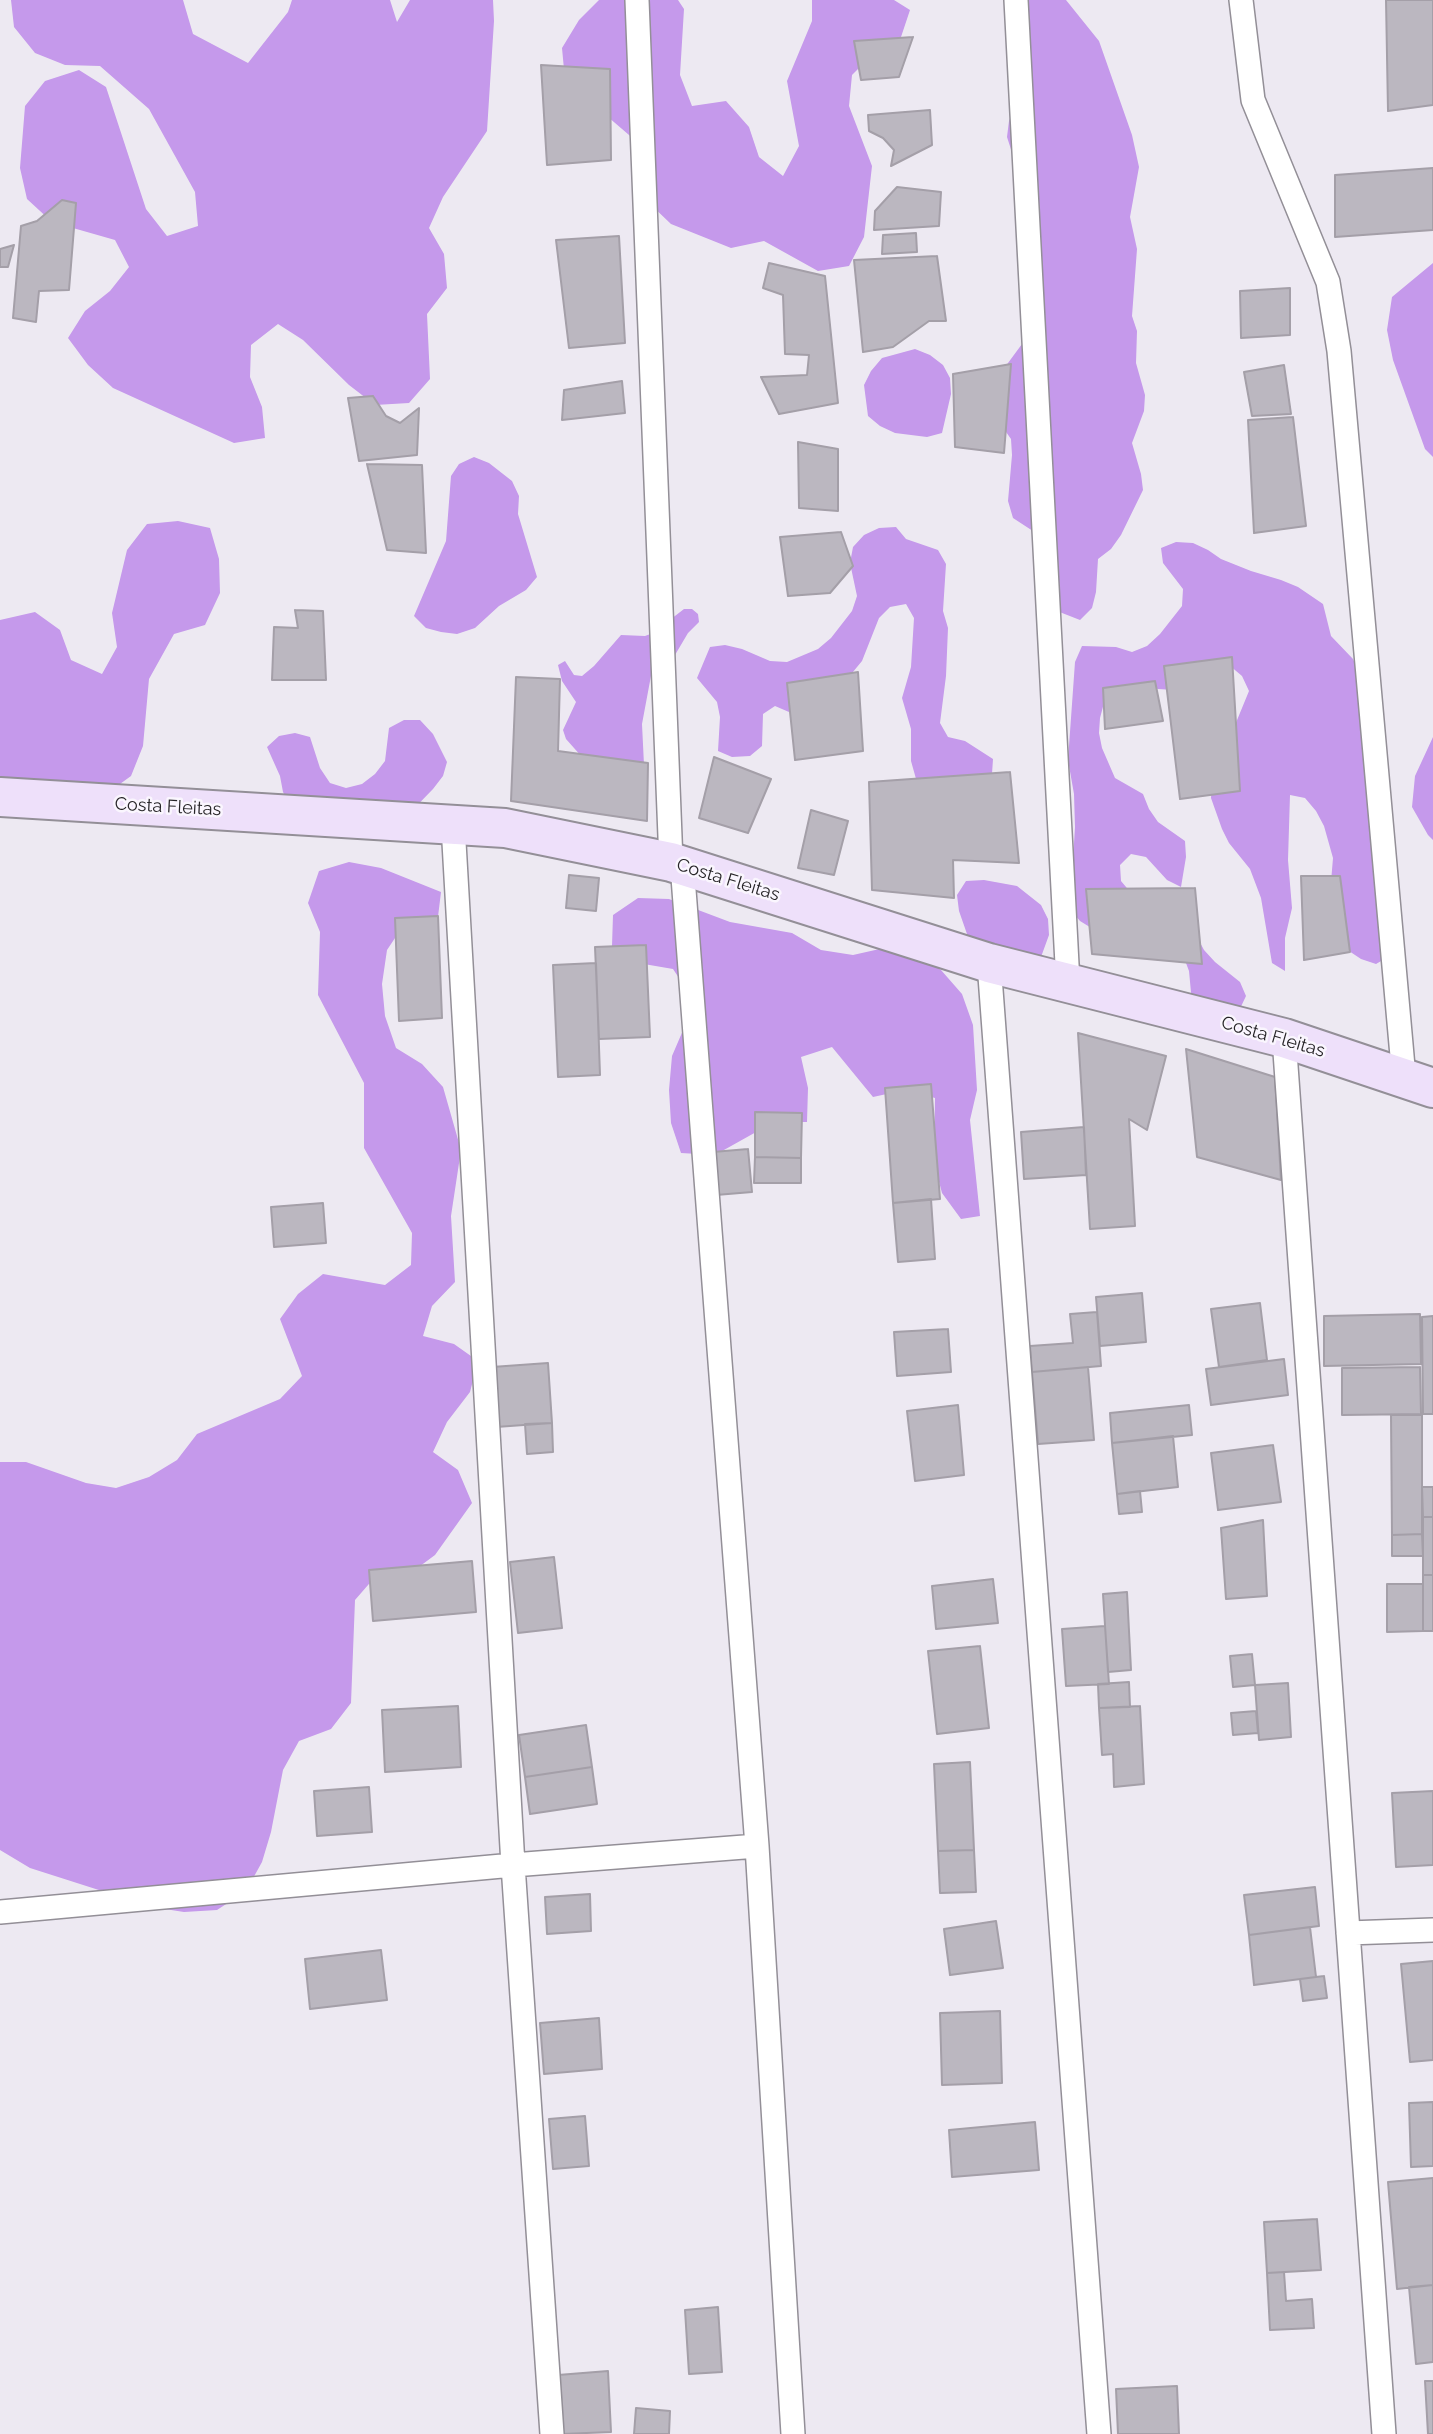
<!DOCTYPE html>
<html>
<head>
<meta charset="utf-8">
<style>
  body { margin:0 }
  canvas { display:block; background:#ede9f2 }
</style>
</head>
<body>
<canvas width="1433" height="2434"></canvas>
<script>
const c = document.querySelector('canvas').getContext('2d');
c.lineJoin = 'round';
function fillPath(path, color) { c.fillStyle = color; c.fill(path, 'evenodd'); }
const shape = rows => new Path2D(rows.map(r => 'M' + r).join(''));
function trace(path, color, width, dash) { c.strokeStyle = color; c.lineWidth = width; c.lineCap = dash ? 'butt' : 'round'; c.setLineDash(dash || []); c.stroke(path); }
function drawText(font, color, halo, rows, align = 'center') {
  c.font = font + ' Raleway,sans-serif'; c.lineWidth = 5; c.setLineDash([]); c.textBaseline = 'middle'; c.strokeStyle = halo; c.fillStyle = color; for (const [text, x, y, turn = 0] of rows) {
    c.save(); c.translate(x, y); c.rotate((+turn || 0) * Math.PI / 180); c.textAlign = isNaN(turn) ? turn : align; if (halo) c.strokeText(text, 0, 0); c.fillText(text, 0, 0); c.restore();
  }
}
fillPath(shape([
  [11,0,183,0,193,34,248,63,288,12,292,0,390,0,397,22,410,0,493,0,494,21,487,131,443,197,429,228,444,254,447,288,427,314,430,379,409,403,375,405,349,385,303,340,278,324,251,345,250,377,262,407,265,438,234,443,113,388,88,365,68,338,85,311,110,291,129,267,115,240,52,222,27,199,20,168,25,106,45,81,79,70,106,87,146,209,167,236,198,226,195,192,149,109,100,66,65,65,35,53,14,27],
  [599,0,678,0,684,9,680,75,692,106,726,101,749,127,759,157,783,176,799,146,787,81,812,21,812,0,894,0,910,10,900,40,873,54,852,75,849,106,872,166,864,237,849,266,818,271,764,241,731,248,671,224,649,203,636,141,565,80,562,48,579,20],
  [1019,0,1066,0,1099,41,1132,135,1139,167,1130,217,1137,249,1132,316,1137,331,1136,363,1145,395,1144,411,1132,443,1141,474,1143,490,1121,535,1111,549,1098,559,1096,592,1092,608,1080,620,1057,611,1039,535,1013,518,1008,501,1012,455,1011,439,992,412,994,382,1022,344,1028,330,1017,168,1007,137,1009,121,1021,90],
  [1433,263,1433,457,1425,449,1393,360,1387,330,1392,297],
  [915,349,930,355,943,365,950,378,951,394,942,433,927,437,895,433,880,426,868,416,864,385,871,371,882,358],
  [474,457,489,463,512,481,519,496,518,514,537,577,526,590,499,606,475,628,457,634,441,632,426,628,414,616,446,541,451,476,459,464],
  [178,521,210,528,219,559,220,593,205,625,174,634,149,679,143,746,131,776,102,797,40,781,0,777,0,620,35,612,60,630,71,660,102,674,117,647,112,613,127,550,147,524],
  [896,527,906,539,938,550,946,564,943,611,948,628,946,676,940,723,948,737,965,741,993,759,992,774,920,793,911,761,911,729,902,698,911,667,914,618,906,604,890,607,879,618,862,661,843,684,806,714,789,712,775,706,763,714,762,746,750,756,732,757,718,751,720,717,717,702,697,678,710,647,725,645,742,649,770,661,787,662,818,649,831,638,852,611,857,596,850,563,853,547,864,535,879,528],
  [1176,542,1193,543,1208,550,1221,559,1251,571,1281,580,1298,587,1323,604,1331,636,1353,659,1367,690,1388,957,1376,964,1361,959,1349,951,1329,906,1333,858,1324,826,1316,811,1305,798,1290,795,1288,860,1292,908,1285,938,1285,971,1272,963,1261,898,1250,869,1229,843,1222,829,1211,798,1212,781,1249,691,1242,676,1229,665,1174,690,1158,689,1143,683,1104,703,1100,718,1099,733,1102,748,1115,778,1143,794,1149,809,1158,822,1185,841,1186,857,1181,887,1167,880,1146,857,1131,854,1120,865,1121,881,1142,906,1189,922,1204,950,1215,962,1240,982,1246,996,1236,1017,1192,1003,1189,971,1183,955,1093,929,1080,921,1070,909,1075,827,1074,794,1068,760,1075,662,1082,646,1116,647,1132,652,1147,646,1160,634,1182,606,1183,589,1163,563,1161,548],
  [684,609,692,609,698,614,699,622,688,633,675,655,653,665,642,724,644,765,582,757,566,739,563,730,576,702,562,681,558,665,565,661,574,675,582,676,594,666,621,635,645,636,653,633],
  [404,720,420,720,433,734,447,762,443,776,433,789,401,822,291,806,283,792,280,776,267,747,279,736,295,733,310,737,320,768,330,783,346,788,362,784,375,774,385,761,389,728],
  [1433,737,1433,840,1428,835,1412,807,1415,776],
  [349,862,381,868,441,892,437,925,405,923,387,950,382,984,385,1016,396,1048,422,1064,443,1087,461,1150,451,1216,455,1282,432,1306,423,1336,454,1344,478,1361,470,1392,447,1422,433,1452,458,1470,472,1503,435,1555,408,1575,375,1577,355,1600,351,1703,331,1729,299,1741,283,1770,271,1832,262,1862,246,1891,217,1910,184,1912,152,1907,30,1868,0,1850,0,1462,26,1462,86,1483,116,1488,149,1477,177,1460,197,1434,280,1399,302,1376,280,1319,298,1294,323,1274,385,1285,411,1265,412,1233,364,1148,364,1083,318,995,320,932,308,903,319,871],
  [984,880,1017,886,1041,905,1048,919,1049,935,1041,957,975,957,959,911,957,895,966,881],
  [638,898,669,899,730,922,792,933,821,950,853,955,884,948,915,954,941,970,962,994,973,1025,977,1090,970,1120,980,1216,961,1219,942,1193,934,1163,935,1098,905,1090,873,1097,832,1047,801,1057,808,1088,807,1122,774,1122,715,1155,681,1153,671,1123,669,1090,672,1056,684,1028,691,996,673,969,638,963,612,946,613,915]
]), '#c599eb');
const building = shape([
  [1386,0,1433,0,1433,105,1388,111,1386,0],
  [913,37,899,77,861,80,854,41,913,37],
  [541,65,610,69,611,160,547,165,541,65],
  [930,110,932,145,891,166,894,150,883,138,869,131,868,115,930,110],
  [1433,168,1433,230,1335,237,1335,175,1433,168],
  [897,187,941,192,939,226,874,230,875,211,897,187],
  [62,200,76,203,69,290,39,291,36,322,13,318,21,226,37,221,62,200],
  [916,233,917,252,882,254,883,235,916,233],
  [619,236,625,343,569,348,556,240,619,236],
  [14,245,8,267,0,267,0,249,14,245],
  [937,256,946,321,929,321,893,347,863,352,854,260,937,256],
  [769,263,825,276,838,403,779,414,761,377,807,375,809,355,785,354,783,295,763,288,769,263],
  [1290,288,1290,335,1241,338,1240,291,1290,288],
  [1011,364,1004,453,955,447,953,374,1011,364],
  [1284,365,1291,414,1252,416,1244,372,1284,365],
  [622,381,625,413,562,420,564,390,622,381],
  [373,396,386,416,400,423,419,408,417,455,359,461,348,398,373,396],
  [1293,417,1306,526,1254,533,1248,420,1293,417],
  [798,442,838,449,838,511,799,508,798,442],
  [367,464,422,465,426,553,387,550,367,464],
  [841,532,853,566,830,593,788,596,780,537,841,532],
  [295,610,323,611,326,680,272,680,274,627,298,628,295,610],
  [1232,657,1240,791,1180,799,1164,666,1232,657],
  [858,672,863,751,795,760,787,683,858,672],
  [516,677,560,679,558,751,648,763,647,821,511,801,516,677],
  [1155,681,1163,721,1105,729,1103,688,1155,681],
  [714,757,771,779,748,833,699,818,714,757],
  [1010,772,1019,863,953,860,954,898,872,890,869,782,1010,772],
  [811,810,848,821,834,875,798,868,811,810],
  [569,875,599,878,596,911,566,908,569,875],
  [1301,876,1340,876,1350,952,1304,960,1301,876],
  [1195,888,1202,964,1092,954,1086,889,1195,888],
  [438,916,442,1018,399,1021,395,918,438,916],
  [646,945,650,1037,599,1039,595,947,646,945],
  [596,963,600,1075,558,1077,553,965,596,963],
  [1078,1033,1166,1056,1147,1130,1129,1119,1135,1226,1090,1229,1078,1033],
  [1186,1049,1275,1077,1281,1180,1197,1157,1186,1049],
  [931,1084,940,1199,893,1203,885,1088,931,1084],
  [755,1112,802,1113,801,1158,755,1157,755,1112],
  [1084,1127,1086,1175,1024,1179,1021,1132,1084,1127],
  [748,1149,752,1192,716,1195,713,1152,748,1149],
  [755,1157,801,1158,801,1183,754,1183,755,1157],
  [931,1199,935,1259,898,1262,893,1203,931,1199],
  [323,1203,326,1243,274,1247,271,1207,323,1203],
  [1142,1293,1146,1342,1100,1346,1096,1297,1142,1293],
  [1260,1303,1267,1360,1219,1367,1211,1309,1260,1303],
  [1097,1312,1101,1366,1032,1372,1030,1346,1073,1343,1070,1314,1097,1312],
  [1420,1314,1421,1364,1324,1366,1324,1316,1420,1314],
  [1433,1316,1433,1414,1423,1414,1422,1317,1433,1316],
  [948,1329,951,1372,897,1376,894,1332,948,1329],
  [1284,1359,1288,1395,1211,1405,1206,1369,1284,1359],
  [548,1363,552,1423,496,1427,492,1367,548,1363],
  [1088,1367,1094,1440,1038,1444,1032,1372,1088,1367],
  [1420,1367,1421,1414,1342,1415,1342,1368,1420,1367],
  [958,1405,964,1475,915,1481,907,1411,958,1405],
  [1189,1405,1192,1435,1112,1443,1110,1413,1189,1405],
  [1391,1415,1422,1415,1422,1534,1392,1535,1391,1415],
  [552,1423,553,1452,527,1454,525,1424,552,1423],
  [1173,1436,1178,1487,1117,1494,1112,1443,1173,1436],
  [1273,1445,1281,1502,1218,1510,1211,1453,1273,1445],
  [1422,1487,1433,1487,1433,1517,1423,1517,1422,1487],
  [1140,1491,1142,1512,1119,1514,1117,1494,1140,1491],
  [1423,1517,1433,1517,1433,1575,1423,1575,1423,1517],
  [1263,1520,1267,1596,1226,1599,1221,1528,1263,1520],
  [1422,1534,1423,1556,1392,1556,1392,1535,1422,1534],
  [554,1557,562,1628,518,1633,510,1562,554,1557],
  [472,1561,476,1612,373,1621,369,1570,472,1561],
  [1423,1575,1433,1575,1433,1631,1423,1631,1423,1575],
  [993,1579,998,1623,936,1629,932,1586,993,1579],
  [1387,1584,1423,1584,1423,1631,1387,1632,1387,1584],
  [1127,1592,1131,1670,1108,1672,1103,1594,1127,1592],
  [1105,1626,1109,1684,1066,1686,1062,1629,1105,1626],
  [980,1646,989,1728,937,1734,928,1651,980,1646],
  [1252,1654,1255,1685,1233,1687,1230,1656,1252,1654],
  [1129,1682,1130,1707,1099,1708,1098,1684,1129,1682],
  [1288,1683,1291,1737,1259,1740,1255,1685,1288,1683],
  [458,1706,461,1767,385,1772,382,1710,458,1706],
  [1140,1706,1144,1784,1114,1787,1113,1754,1102,1755,1099,1708,1140,1706],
  [1256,1711,1258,1733,1233,1735,1231,1713,1256,1711],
  [586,1725,592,1767,525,1777,519,1735,586,1725],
  [970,1762,974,1850,938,1851,934,1764,970,1762],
  [592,1767,597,1804,530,1814,525,1777,592,1767],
  [369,1787,372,1832,317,1836,314,1791,369,1787],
  [1433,1791,1433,1865,1396,1867,1392,1793,1433,1791],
  [974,1850,976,1892,940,1893,938,1851,974,1850],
  [1315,1887,1319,1926,1249,1935,1244,1895,1315,1887],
  [590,1894,591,1931,547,1934,545,1897,590,1894],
  [996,1921,1003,1968,950,1975,944,1929,996,1921],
  [1310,1927,1316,1977,1254,1985,1249,1935,1310,1927],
  [381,1950,387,2000,310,2009,305,1959,381,1950],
  [1433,1961,1433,2060,1410,2062,1401,1964,1433,1961],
  [1324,1976,1327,1998,1303,2001,1300,1979,1324,1976],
  [1000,2011,1002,2083,942,2085,940,2013,1000,2011],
  [599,2018,602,2069,544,2074,540,2023,599,2018],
  [1433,2102,1433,2166,1411,2167,1409,2103,1433,2102],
  [585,2116,589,2166,553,2169,549,2119,585,2116],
  [1035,2122,1039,2170,952,2177,949,2130,1035,2122],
  [1433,2178,1433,2285,1397,2289,1388,2182,1433,2178],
  [1317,2219,1321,2270,1267,2273,1264,2222,1317,2219],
  [1284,2272,1286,2301,1312,2299,1314,2328,1270,2330,1267,2273,1284,2272],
  [1433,2285,1433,2362,1416,2364,1409,2287,1433,2285],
  [718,2307,722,2372,689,2374,685,2310,718,2307],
  [608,2371,611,2432,562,2434,558,2375,608,2371],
  [1425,2381,1433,2381,1433,2434,1428,2434,1425,2381],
  [1177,2386,1179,2434,1118,2434,1116,2389,1177,2386],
  [636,2408,670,2411,669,2434,634,2434,636,2408]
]);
fillPath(building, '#bbb7c0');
trace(building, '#a49fa8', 2);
const lane = shape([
  [637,0,671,862],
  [1016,0,1068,983],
  [1241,0,1253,100,1328,282,1339,351,1404,1078],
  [453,825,513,1865,552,2434],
  [682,864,757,1846,793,2434],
  [989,963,1099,2434],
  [1284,1038,1384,2434],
  [0,1912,513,1865,757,1846],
  [1348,1933,1433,1930]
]);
const secondary = shape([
  [0,797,505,828,671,862,989,963,1284,1038,1433,1088]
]);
trace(lane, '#938f97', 26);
trace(secondary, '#938f97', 42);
trace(lane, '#fff', 23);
trace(secondary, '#eee0fa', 38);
drawText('18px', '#272528', '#faf6fe', [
  ["Costa Fleitas",168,807,3],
  ["Costa Fleitas",728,880,17],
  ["Costa Fleitas",1273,1037,16]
]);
</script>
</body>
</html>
